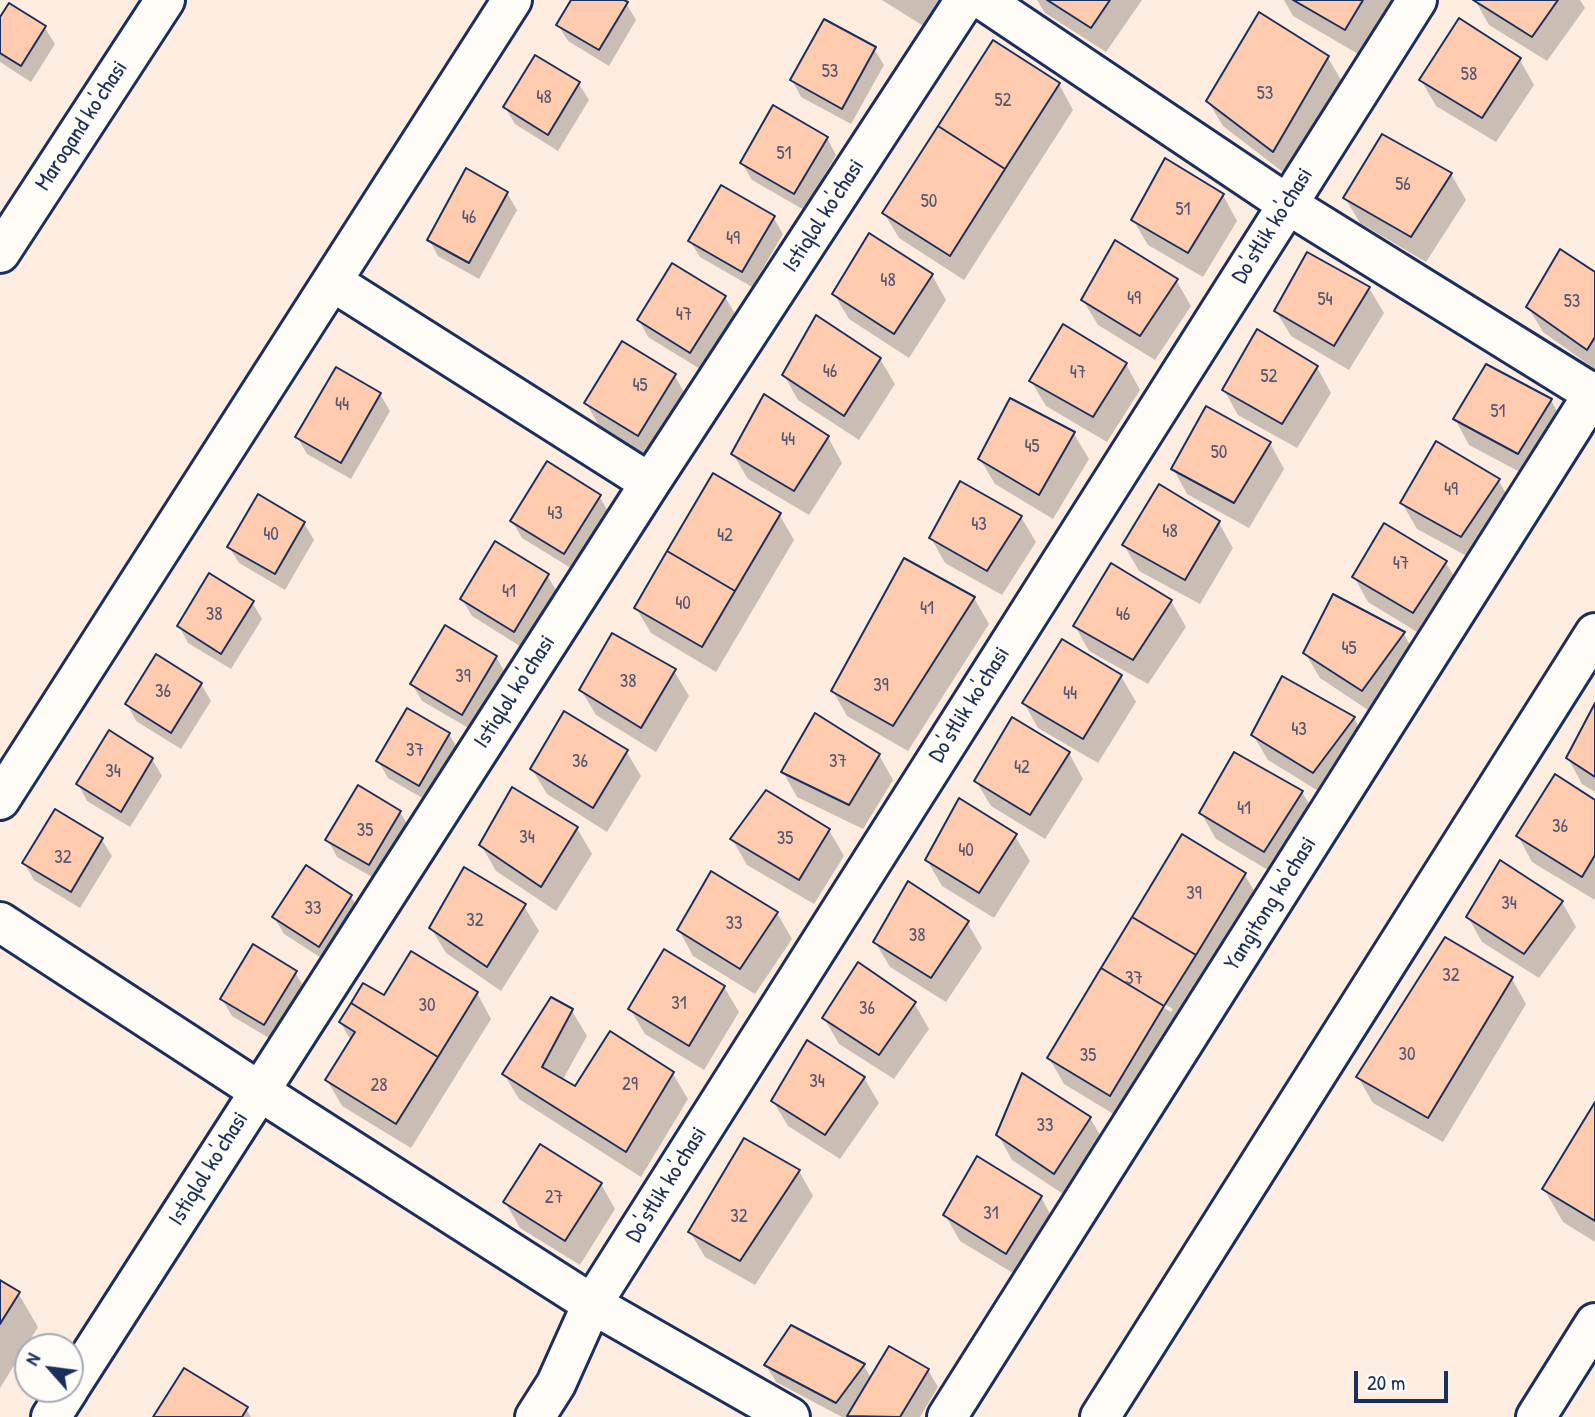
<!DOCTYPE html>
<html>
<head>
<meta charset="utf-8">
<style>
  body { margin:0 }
  #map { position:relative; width:1595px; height:1417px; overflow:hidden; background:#fdede1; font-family:"Patrick Hand",sans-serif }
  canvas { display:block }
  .north { position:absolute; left:14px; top:1333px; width:70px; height:70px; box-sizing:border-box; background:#fdfcf7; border:2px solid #a3aaba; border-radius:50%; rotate:298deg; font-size:19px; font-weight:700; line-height:28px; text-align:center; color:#1b2f5e }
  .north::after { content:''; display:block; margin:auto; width:24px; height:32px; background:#1b2f5e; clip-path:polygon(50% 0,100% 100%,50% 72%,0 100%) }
  .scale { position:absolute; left:1354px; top:1371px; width:94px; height:32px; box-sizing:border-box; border:4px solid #1b2f5e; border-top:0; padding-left:9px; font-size:21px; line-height:24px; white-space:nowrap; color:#1b2f5e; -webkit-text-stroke:5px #fdfcf7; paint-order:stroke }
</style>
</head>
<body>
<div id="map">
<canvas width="1595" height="1417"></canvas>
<div class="north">N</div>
<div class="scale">20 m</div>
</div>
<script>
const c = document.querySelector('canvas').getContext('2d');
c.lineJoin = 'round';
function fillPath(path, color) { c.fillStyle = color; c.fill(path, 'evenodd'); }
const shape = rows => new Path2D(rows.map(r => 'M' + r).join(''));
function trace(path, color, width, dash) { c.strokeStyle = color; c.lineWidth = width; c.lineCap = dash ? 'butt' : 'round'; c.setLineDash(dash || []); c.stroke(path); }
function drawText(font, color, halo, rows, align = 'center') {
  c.font = font + ' "Patrick Hand",sans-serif'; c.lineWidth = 5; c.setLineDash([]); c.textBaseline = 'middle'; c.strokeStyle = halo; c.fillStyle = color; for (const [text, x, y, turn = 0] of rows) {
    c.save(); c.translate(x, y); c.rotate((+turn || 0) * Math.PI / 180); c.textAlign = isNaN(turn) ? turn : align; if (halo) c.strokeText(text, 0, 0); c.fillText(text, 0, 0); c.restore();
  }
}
fillPath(shape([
  [573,0,621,0,626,3,636,20,609,66,568,41,558,25],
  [882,0,946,0,928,29],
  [1037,0,1142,0,1106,52,1045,13],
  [1284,0,1392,0,1360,55,1293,16],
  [1475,0,1580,0,1585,8,1547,61,1489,25],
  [9,5,45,28,55,44,31,82,0,62,0,20],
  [874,49,884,65,851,124,801,97,792,80],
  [536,57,579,84,589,100,558,151,515,124,505,107],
  [1328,58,1343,83,1288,176,1223,126,1208,101],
  [1520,60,1534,85,1496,142,1436,106,1421,80],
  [1059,84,1073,110,964,280,899,238,884,213],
  [827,138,836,155,804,210,752,180,742,163],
  [1451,174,1466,200,1426,262,1360,223,1345,198],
  [507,193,517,210,479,279,438,256,429,239],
  [1223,195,1237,221,1203,277,1148,245,1133,220],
  [773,217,783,234,752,287,700,257,690,241],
  [1595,274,1595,369,1543,332,1528,307],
  [932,275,946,300,909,358,849,319,834,294],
  [1176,280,1191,306,1155,360,1098,325,1083,300],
  [1369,288,1384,313,1349,370,1291,336,1276,311],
  [725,297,735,314,700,369,648,337,639,320],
  [880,359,895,384,859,440,798,400,784,375],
  [1126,364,1140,390,1107,442,1046,406,1031,381],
  [1317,367,1331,393,1297,448,1238,415,1224,390],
  [675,376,689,401,653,460,601,429,586,403],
  [380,394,390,411,351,479,307,454,297,437],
  [1551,400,1565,426,1533,479,1469,445,1455,419],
  [1074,434,1089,459,1053,519,995,484,980,459],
  [828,437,842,463,809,515,748,479,733,454],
  [1270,443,1284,469,1249,528,1187,494,1173,468],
  [1498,480,1513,505,1476,561,1417,529,1402,503],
  [599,496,609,513,574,570,522,538,512,521],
  [779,514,794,540,716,672,651,633,636,608],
  [1021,517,1036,542,1002,595,945,563,931,538],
  [304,523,314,540,285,590,239,563,229,547],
  [1219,523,1233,548,1200,604,1139,571,1124,545],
  [1385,525,1446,563,1461,588,1427,638,1368,602,1354,577],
  [547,575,557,592,523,648,472,616,462,599],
  [974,598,989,624,908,751,847,716,833,691],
  [1171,601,1186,627,1148,684,1089,651,1075,626],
  [252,602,262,619,231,669,188,643,179,626],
  [1404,634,1418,659,1377,716,1320,678,1305,653],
  [496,657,506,674,472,730,422,701,412,684],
  [674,671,689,696,656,752,596,715,581,690],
  [1121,676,1136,702,1098,763,1038,728,1024,703],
  [201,684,211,701,181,749,136,721,127,704],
  [1595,707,1595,792,1582,784,1568,758],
  [1354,718,1368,743,1328,797,1268,760,1253,735],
  [449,734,459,751,429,802,388,778,378,761],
  [626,751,641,776,607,832,547,794,532,769],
  [1069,753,1083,779,1045,839,991,806,976,781],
  [879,755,893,780,863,829,797,797,783,772],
  [152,759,162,776,130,827,87,801,78,784],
  [1302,792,1317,817,1278,876,1216,839,1201,813],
  [1595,802,1595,900,1532,862,1518,836],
  [55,811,102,840,112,856,80,908,34,880,24,863],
  [400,812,410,829,379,881,337,857,328,840],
  [577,828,592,854,556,911,496,871,481,845],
  [829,830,844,856,814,904,747,865,732,839],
  [1015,836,1030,861,994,918,942,886,927,860],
  [1183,837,1244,874,1259,899,1210,980,1203,975,1173,1024,1178,1033,1125,1121,1064,1084,1049,1058],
  [1115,974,1173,1009,1171,1012,1115,978],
  [712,873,777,913,792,939,755,994,693,956,679,930],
  [351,897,361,913,329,963,284,934,274,917],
  [1562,902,1576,927,1539,978,1482,942,1468,917],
  [524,906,539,931,501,991,446,953,431,928],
  [967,922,982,948,946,1002,890,967,875,942],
  [295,972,305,989,274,1041,232,1016,222,999],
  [1512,979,1526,1004,1443,1142,1373,1103,1358,1077],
  [724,987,739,1012,704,1070,645,1034,630,1009],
  [477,993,491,1019,411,1148,342,1106,327,1080,351,1041,341,1023,384,997],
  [914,1003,929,1029,894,1079,839,1044,824,1018],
  [572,1011,587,1036,562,1081,575,1088,673,1074,688,1099,641,1177,519,1099,504,1074],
  [864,1078,879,1103,840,1159,788,1126,773,1101],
  [1595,1105,1595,1242,1563,1222,1544,1189],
  [1090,1118,1105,1143,1069,1198,1012,1160,998,1135],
  [799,1171,813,1196,755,1285,705,1257,690,1232],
  [601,1184,615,1209,580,1265,520,1228,505,1202],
  [1041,1197,1055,1223,1021,1278,960,1241,945,1215],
  [0,1282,18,1293,38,1327,0,1388],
  [792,1327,864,1366,872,1379,928,1370,938,1387,920,1417,842,1417,776,1382,766,1365],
  [246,1409,251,1417,155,1417]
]), '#0003');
const building = shape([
  [571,0,624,0,628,2,599,50,556,25,571,0],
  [1047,0,1110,0,1091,28,1047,0],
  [1293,0,1363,0,1345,30,1293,0],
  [1473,0,1558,0,1532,37,1473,0],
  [9,3,46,26,21,66,0,53,0,17,9,3],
  [1259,12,1329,56,1273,152,1206,101,1259,12],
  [1459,18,1521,58,1482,118,1419,80,1459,18],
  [824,19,876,47,842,109,790,80,824,19],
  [993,40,1060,83,1005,169,938,126,993,40],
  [535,55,580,82,548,135,503,107,535,55],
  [773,105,828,137,794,194,740,163,773,105],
  [938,126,1005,169,950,256,882,213,938,126],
  [1382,134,1452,173,1411,237,1343,198,1382,134],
  [1165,158,1224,194,1188,253,1131,220,1165,158],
  [466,168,508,192,469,263,427,240,466,168],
  [721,185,775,216,742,272,688,241,721,185],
  [869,233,933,274,894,334,832,294,869,233],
  [1115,240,1178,279,1140,336,1081,300,1115,240],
  [1560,249,1595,272,1595,337,1587,350,1526,307,1560,249],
  [1307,252,1370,287,1334,346,1274,311,1307,252],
  [672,263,726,296,690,353,637,320,672,263],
  [816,315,881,358,844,416,782,375,816,315],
  [1063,324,1127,363,1093,417,1029,381,1063,324],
  [1257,329,1318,366,1282,424,1222,390,1257,329],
  [622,341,676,374,638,436,584,403,622,341],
  [1486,364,1552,399,1518,454,1453,419,1486,364],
  [336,367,381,393,341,463,295,437,336,367],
  [764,394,829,436,794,491,731,454,764,394],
  [1010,398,1075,432,1039,495,978,459,1010,398],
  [1206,406,1271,442,1234,503,1171,469,1206,406],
  [1436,441,1500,479,1461,537,1400,503,1436,441],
  [547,461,601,495,564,554,510,521,547,461],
  [713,473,781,513,735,591,667,551,713,473],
  [960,481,1022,516,987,571,929,538,960,481],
  [1159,484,1220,521,1185,580,1122,545,1159,484],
  [258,494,305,522,275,574,227,547,258,494],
  [1384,523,1447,561,1413,613,1352,577,1384,523],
  [495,541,549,574,514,632,460,599,495,541],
  [667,551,735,591,702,647,634,608,667,551],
  [904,558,975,597,893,726,831,691,904,558],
  [1111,563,1172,600,1133,660,1073,626,1111,563],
  [209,573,254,601,221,654,177,626,209,573],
  [1333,594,1405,632,1362,691,1303,653,1333,594],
  [445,625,497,656,462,715,410,684,445,625],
  [612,633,676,669,641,728,579,690,612,633],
  [1062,639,1122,675,1083,739,1022,703,1062,639],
  [156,654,202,683,171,733,125,704,156,654],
  [1282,676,1355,717,1313,773,1251,735,1282,676],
  [1595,703,1595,777,1566,758,1595,703],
  [407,708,450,733,419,786,376,761,407,708],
  [564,711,628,750,593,808,530,769,564,711],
  [815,713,880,754,849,805,781,772,815,713],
  [1012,717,1070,752,1030,815,974,781,1012,717],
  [109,730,153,758,121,812,76,784,109,730],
  [1234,752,1303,791,1264,852,1199,813,1234,752],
  [1555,774,1595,800,1595,855,1582,877,1516,836,1555,774],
  [358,785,401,811,369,865,325,840,358,785],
  [512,787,578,827,541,887,479,845,512,787],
  [766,790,830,829,799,880,730,839,766,790],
  [959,798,1017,834,979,893,925,860,959,798],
  [55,809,103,838,71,892,22,863,55,809],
  [1182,834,1246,873,1196,955,1132,917,1182,834],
  [1500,860,1563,901,1524,954,1466,917,1500,860],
  [306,865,352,895,319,947,272,917,306,865],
  [464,867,526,904,487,967,429,928,464,867],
  [711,871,778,912,740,969,677,930,711,871],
  [908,881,969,921,931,978,873,942,908,881],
  [1132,917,1196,955,1164,1006,1101,968,1132,917],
  [1445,937,1513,977,1428,1118,1356,1077,1445,937],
  [253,944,297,971,264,1025,220,999,253,944],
  [664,949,725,986,689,1046,628,1009,664,949],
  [411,951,478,992,438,1057,351,1003,363,983,384,995,411,951],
  [858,962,916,1002,879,1055,822,1018,858,962],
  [1101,968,1164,1006,1110,1096,1047,1058,1101,968],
  [551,997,573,1009,542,1067,575,1086,610,1031,674,1072,626,1152,502,1074,551,997],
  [351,1003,438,1057,396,1124,325,1080,355,1032,339,1022,351,1003],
  [807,1040,865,1077,825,1135,771,1101,807,1040],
  [1022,1073,1091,1117,1054,1174,996,1135,1022,1073],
  [1595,1102,1595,1221,1542,1189,1595,1102],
  [744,1138,800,1170,740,1261,688,1232,744,1138],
  [540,1144,602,1183,565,1241,503,1202,540,1144],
  [977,1156,1042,1196,1006,1254,943,1215,977,1156],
  [0,1280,20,1292,0,1324,0,1280],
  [791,1325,865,1364,836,1403,764,1365,791,1325],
  [889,1346,929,1369,900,1417,847,1416,889,1346],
  [184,1368,248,1407,242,1417,153,1417,184,1368]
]);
fillPath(building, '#fecbaf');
trace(building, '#1b2f5e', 2);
const minor = shape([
  [983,0,1287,204,1595,395],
  [0,253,165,0],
  [333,282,650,483],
  [0,800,512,0],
  [0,922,259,1091,592,1304,790,1417],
  [70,1387,650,483,965,0],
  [51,1417,69,1389],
  [535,1417,556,1384,592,1304,1417,0],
  [947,1417,1595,391],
  [1100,1417,1595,633],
  [1536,1417,1595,1323]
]);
trace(minor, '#1b2f5e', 44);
trace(minor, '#fdfcf7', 38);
drawText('19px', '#545672', null, [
  ["53",830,72],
  ["58",1469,75],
  ["53",1265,94],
  ["48",544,98],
  ["52",1003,101],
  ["51",784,154],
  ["56",1403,185],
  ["50",929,202],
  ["51",1183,210],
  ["46",469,218],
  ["49",733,239],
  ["48",888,281],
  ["49",1134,299],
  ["54",1325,300],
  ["53",1572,302],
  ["47",684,315],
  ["46",830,372],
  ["47",1078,373],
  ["52",1269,377],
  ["45",640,386],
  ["44",342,405],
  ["51",1498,412],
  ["44",788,440],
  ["45",1032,447],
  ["50",1219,453],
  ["49",1451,490],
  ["43",555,514],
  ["43",979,525],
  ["48",1170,532],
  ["40",271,535],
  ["42",725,536],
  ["47",1401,564],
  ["41",509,592],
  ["40",683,604],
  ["41",927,609],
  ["38",214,615],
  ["46",1123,615],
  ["45",1349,649],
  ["39",463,677],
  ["38",628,682],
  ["39",881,686],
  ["36",163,692],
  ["44",1070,694],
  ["43",1299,730],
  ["37",415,751],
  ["36",580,762],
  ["37",838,762],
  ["42",1022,768],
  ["34",113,772],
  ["41",1244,809],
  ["36",1560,827],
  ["35",365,831],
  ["34",527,838],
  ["35",785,839],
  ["40",966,851],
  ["32",63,858],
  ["39",1194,894],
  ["34",1509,904],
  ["33",313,909],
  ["32",475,921],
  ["33",734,924],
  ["38",917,936],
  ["32",1451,976],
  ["37",1134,979],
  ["31",679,1004],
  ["30",427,1006],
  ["36",867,1009],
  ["30",1407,1055],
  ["35",1088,1056],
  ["34",817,1082],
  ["29",630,1085],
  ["28",379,1086],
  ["33",1045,1126],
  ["27",554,1198],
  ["31",991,1214],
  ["32",739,1217]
]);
drawText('23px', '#1b2f5e', '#fdfcf7', [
  ["Maroqand ko'chasi",82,126,-57],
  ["Istiqlol ko'chasi",824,216,-57],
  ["Do'stlik ko'chasi",1273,226,-58],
  ["Istiqlol ko'chasi",515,692,-57],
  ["Do'stlik ko'chasi",970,705,-58],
  ["Yangitong ko'chasi",1271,904,-58],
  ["Istiqlol ko'chasi",209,1169,-58],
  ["Do'stlik ko'chasi",667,1185,-58]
]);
</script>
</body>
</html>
